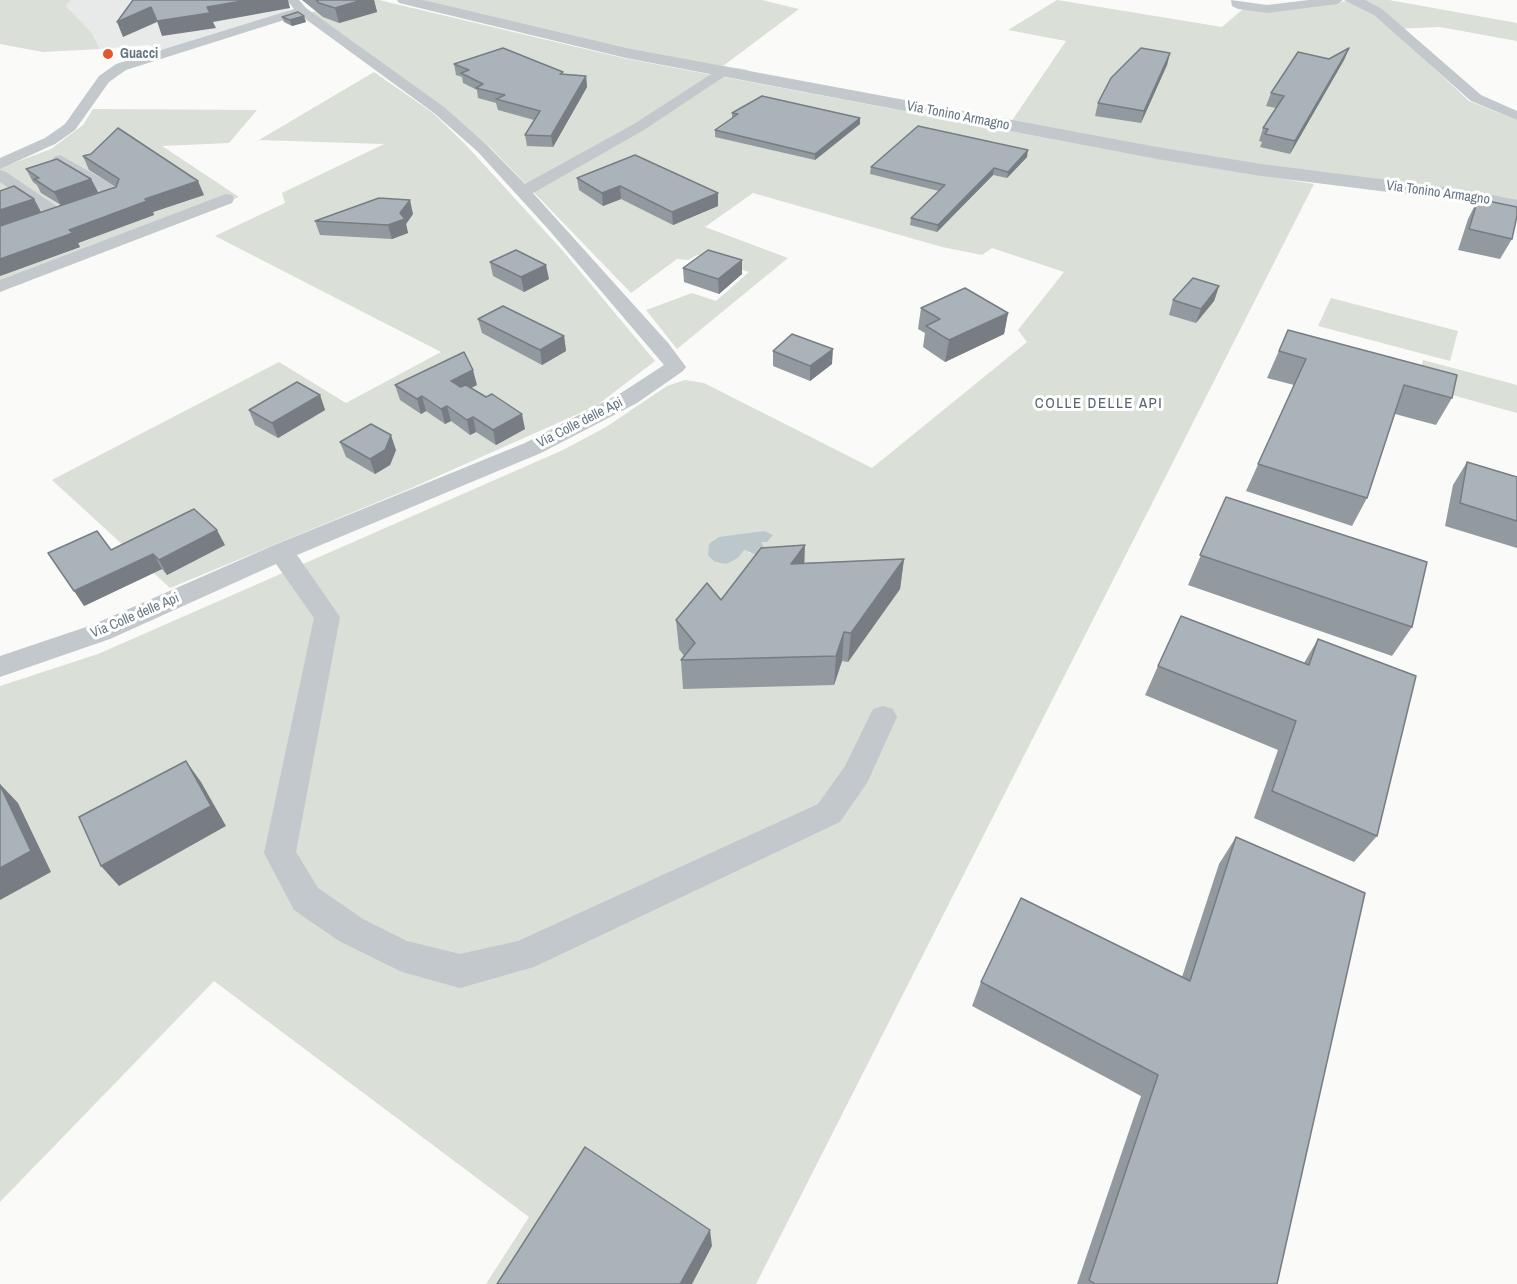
<!DOCTYPE html>
<html>
<head>
<meta charset="utf-8">
<style>
  body { margin:0 }
  canvas { display:block; background:#fafaf8 }
</style>
</head>
<body>
<canvas width="1517" height="1284"></canvas>
<script>
const c = document.querySelector('canvas').getContext('2d');
c.lineJoin = 'round';
function fillPath(path, color) { c.fillStyle = color; c.fill(path, 'evenodd'); }
const shape = rows => new Path2D(rows.map(r => 'M' + r).join(''));
function trace(path, color, width, dash) { c.strokeStyle = color; c.lineWidth = width; c.lineCap = dash ? 'butt' : 'round'; c.setLineDash(dash || []); c.stroke(path); }
function drawText(font, color, halo, rows, align = 'center') {
  c.font = font + ' "Archivo Narrow",sans-serif'; c.lineWidth = 6; c.setLineDash([]); c.textBaseline = 'middle'; c.strokeStyle = halo; c.fillStyle = color; for (const [text, x, y, turn = 0] of rows) {
    c.save(); c.translate(x, y); c.rotate((+turn || 0) * Math.PI / 180); c.textAlign = isNaN(turn) ? turn : align; if (halo) c.strokeText(text, 0, 0); c.fillText(text, 0, 0); c.restore();
  }
}
fillPath(shape([
  [71,0,284,0,291,8,287,12,165,51,148,45,100,49,91,32,66,6]
]), '#e8e9e9');
fillPath(shape([
  [0,0,71,0,66,6,91,32,100,49,43,52,0,44],
  [356,0,379,0,623,58,1153,158,1314,184,756,1284,486,1284,529,1217,214,981,0,1202,0,686,98,654,563,450,606,427,667,386,685,380,704,383,872,468,1027,342,1018,330,1064,272,992,248,982,255,942,247,753,193,705,227,788,258,677,349,646,310,692,293,716,301,749,272,697,255,688,260,677,259,631,293,491,148,447,112,309,13],
  [764,531,761,542,750,553,744,550,726,564,715,562,708,556,745,535],
  [419,0,762,0,799,9,723,66,749,70,742,73,635,52],
  [1057,0,1222,27,1243,9,1364,0,1389,0,1517,23,1517,41,1440,27,1392,29,1469,101,1517,120,1517,202,1247,164,1011,122,1066,41,1008,30],
  [374,72,433,113,466,145,563,251,655,361,596,406,409,489,170,588,52,480,279,362,346,403,441,352,215,236,285,203,282,193,384,144,259,140],
  [93,109,257,110,229,143,162,146,239,197,0,291,0,168,51,149,83,125],
  [1331,298,1458,331,1450,361,1318,326],
  [1423,360,1517,385,1517,413,1416,385]
]), '#dadfd7');
fillPath(shape([
  [764,531,773,535,767,542,761,542,764,547,757,555,744,550,738,558,726,564,715,562,708,556,709,544,719,537]
]), '#bbc7cb');
fillPath(shape([
  [287,0,299,0,306,8,444,107,488,146,525,184,634,124,719,69,724,68,731,72,644,130,533,193,669,344,686,367,683,371,637,403,541,453,297,555,340,617,296,852,318,888,363,919,407,941,460,954,518,941,818,804,845,766,873,709,883,706,893,709,897,717,867,783,840,822,534,967,460,988,402,972,339,941,294,910,264,853,314,618,276,564,110,639,0,677,0,656,92,625,272,546,525,443,621,393,664,365,549,230,478,152,434,113,300,15,126,70,109,82,75,130,55,144,0,169,0,158,45,138,65,124,99,76,116,64,294,9,287,0],
  [1231,0,1267,5,1309,0,1343,0,1337,4,1267,13,1238,9,1232,6,1231,0],
  [1344,0,1365,0,1382,9,1481,95,1517,111,1517,120,1471,101,1374,15,1344,0],
  [60,155,122,190,124,194,122,198,95,207,83,207,81,203,83,199,103,193,54,163,52,160,54,157,60,155],
  [0,170,6,172,68,214,59,219,53,218,0,182,0,170],
  [226,194,232,195,234,199,232,203,0,292,0,280,226,194]
]), '#c3c8cc');
fillPath(shape([
  [397,0,423,0,626,48,1157,147,1261,164,1467,190,1517,200,1517,212,1467,202,1261,176,1157,159,626,58,399,3,397,0]
]), '#c3c8cc');
fillPath(shape([
  [302,0,374,0,377,12,339,23,323,17],
  [282,17,306,22,292,26,284,22],
  [1349,48,1344,60,1290,154,1260,147,1262,142,1259,141,1263,128,1276,108,1266,106,1271,93],
  [1170,53,1167,65,1141,123,1095,116,1098,103],
  [454,64,586,76,587,87,553,147,527,146,525,135,534,120,498,110,496,103,478,98,477,90,463,83,462,77,456,75],
  [732,113,860,124,815,160,715,137,715,130,732,119],
  [83,156,204,195,153,212,154,215,78,243,80,247,0,276,34,199,41,212,61,205,41,193,37,185,33,182,26,169,91,179,98,192,116,187,89,170],
  [1027,157,1007,178,993,175,937,232,910,225,911,218,939,191,870,174,871,167],
  [577,178,718,193,718,206,673,225,621,199,603,206,579,190],
  [1478,199,1512,239,1500,259,1458,250,1468,219],
  [413,214,406,224,408,233,392,239,320,235,315,221],
  [742,260,742,274,719,294,684,282,683,268],
  [490,262,549,279,524,292,493,276],
  [1219,286,1214,301,1196,323,1169,315,1173,300],
  [921,308,1008,313,1004,334,945,362,923,347,925,333,918,329],
  [478,319,564,336,566,351,542,365,482,333],
  [1288,330,1452,398,1436,425,1395,414,1367,498,1352,526,1246,491,1294,385,1267,378],
  [773,351,832,364,810,381,773,366],
  [395,385,477,385,471,388,525,429,496,445,476,432,470,435,451,421,445,424,426,411,421,414,400,400],
  [320,395,325,410,278,438,255,425,249,410],
  [340,442,396,450,390,465,375,474,346,457],
  [1467,462,1517,477,1517,548,1445,526,1453,485],
  [1226,497,1412,627,1392,656,1188,585],
  [225,545,167,575,162,569,84,606,111,550],
  [904,559,900,589,848,662,842,661,834,685,683,689,681,660,684,656,679,649,676,620,804,563],
  [1318,639,1377,836,1354,862,1254,818,1278,750,1145,695,1158,666,1304,663],
  [1236,837,1277,1284,1077,1284,1141,1096,972,1006,981,982,1182,977,1219,864]
]), '#929a9f');
fillPath(shape([
  [248,0,288,0,290,8,213,22,216,28,162,36,157,21,207,7],
  [362,0,374,0,377,12,339,23,335,8],
  [151,7,157,22,123,37,117,22],
  [304,16,306,22,292,26,290,20],
  [1349,48,1344,60,1290,154,1295,141],
  [1170,53,1167,65,1141,123,1144,111],
  [586,76,587,87,553,147,551,136],
  [860,118,860,124,815,160,815,154],
  [1028,150,1027,157,1007,178,1008,172],
  [994,168,993,175,937,232,938,225],
  [91,179,98,192,61,206,54,192],
  [198,181,204,195,153,212,154,215,78,243,80,247,0,276,0,259,145,199],
  [620,186,621,199,603,206,602,193],
  [718,193,718,206,673,225,672,212],
  [34,199,41,212,0,227,0,210],
  [410,200,413,214,406,224,408,233,392,239,388,225,400,213],
  [742,260,742,274,719,294,718,279],
  [546,265,549,279,524,292,521,277],
  [1219,286,1214,301,1196,323,1201,309],
  [1008,313,1004,334,945,362,949,340],
  [564,336,566,351,542,365,540,350],
  [833,349,832,364,810,381,810,366],
  [473,370,477,385,455,396,451,381],
  [320,395,325,410,278,438,272,423],
  [422,396,426,411,421,414,417,399],
  [447,406,451,421,445,424,441,409],
  [522,414,525,429,496,445,493,430],
  [473,417,476,432,470,435,467,420],
  [391,435,396,450,390,465,375,474,370,459],
  [217,530,225,545,167,575,159,560],
  [805,545,804,574,791,564],
  [153,554,162,569,84,606,74,591],
  [904,559,900,589,848,662,851,633],
  [844,632,842,661,834,685,836,656],
  [186,761,201,782,226,826,119,886,101,866],
  [0,784,18,803,51,872,0,900],
  [710,1230,712,1246,692,1284,680,1284]
]), '#777d82');
const building = shape([
  [133,0,248,0,207,7,210,13,157,21,151,7,117,22,133,0],
  [316,0,362,0,335,8,319,3,316,0],
  [298,12,304,16,290,20,282,17,298,12],
  [503,48,563,72,560,74,586,76,551,136,525,135,540,111,496,99,505,95,476,88,483,84,461,73,469,70,454,64,503,48],
  [1141,48,1170,53,1144,111,1098,103,1111,78,1141,48],
  [1349,48,1295,141,1265,134,1268,129,1263,128,1284,96,1271,93,1298,52,1329,59,1349,48],
  [762,96,860,118,815,154,715,130,738,114,732,113,762,96],
  [918,126,1028,150,1008,172,994,168,938,225,911,218,945,185,871,167,918,126],
  [118,128,198,181,145,199,147,201,69,230,73,233,0,259,0,226,116,187,119,179,83,156,91,154,118,128],
  [635,155,718,193,672,212,620,186,602,193,577,178,635,155],
  [57,159,91,179,54,192,34,179,39,178,26,169,57,159],
  [14,186,34,199,0,210,0,191,14,186],
  [379,198,410,200,400,213,405,219,388,225,315,221,379,198],
  [1478,199,1517,207,1517,216,1512,239,1469,229,1478,199],
  [516,250,546,265,521,277,490,262,516,250],
  [708,250,742,260,718,279,683,268,708,250],
  [1193,278,1219,286,1201,309,1173,300,1193,278],
  [965,288,1008,313,949,340,926,326,940,319,921,308,965,288],
  [503,306,564,336,540,350,478,319,503,306],
  [1288,330,1457,375,1452,398,1404,385,1367,498,1258,464,1306,359,1279,351,1288,330],
  [792,334,833,349,810,366,773,351,792,334],
  [464,352,473,370,451,381,460,387,466,385,486,397,492,394,522,414,493,430,473,417,467,420,447,406,441,409,422,396,417,399,395,385,464,352],
  [297,382,320,395,272,423,249,410,297,382],
  [371,424,391,435,385,450,370,459,340,442,371,424],
  [1467,462,1517,477,1517,521,1460,503,1467,462],
  [1226,497,1427,562,1412,627,1200,555,1226,497],
  [194,509,217,530,159,560,153,554,74,591,48,553,97,531,111,550,194,509],
  [805,545,791,564,904,559,851,633,844,632,836,656,681,660,695,643,676,620,707,583,721,600,761,548,805,545],
  [1181,616,1309,665,1318,639,1416,676,1377,836,1272,791,1296,721,1158,666,1181,616],
  [186,761,211,806,101,866,79,817,186,761],
  [0,785,31,851,0,868,0,785],
  [1236,837,1365,893,1277,1284,1095,1284,1089,1280,1158,1075,981,982,1021,898,1190,981,1236,837],
  [585,1147,710,1230,680,1284,497,1284,585,1147]
]);
fillPath(building, '#aab3b9');
trace(building, '#777d82', 1.5);
for (const [x, y, r, color] of [
  [108,54,6,"#e4572e"]
]) { const dot = new Path2D(); dot.arc(x, y, r, 0, 2 * Math.PI); c.fillStyle = color; c.fill(dot); trace(dot, '#fff', 2); }
drawText('bold 14px', '#657683', '#fff', [
  ["Guacci",120,54]
], 'left');
drawText('14px', '#657683', '#fff', [
  ["Via Tonino Armagno",958,116,11],
  ["Via Tonino Armagno",1438,193,8],
  ["Via Colle delle Api",580,423,-27],
  ["Via Colle delle Api",135,616,-23]
]);
c.letterSpacing = '1.5px';
drawText('15px', '#57646e', '#fff', [
  ["COLLE DELLE API",1099,404]
]);
c.letterSpacing = '0px';
</script>
</body>
</html>
